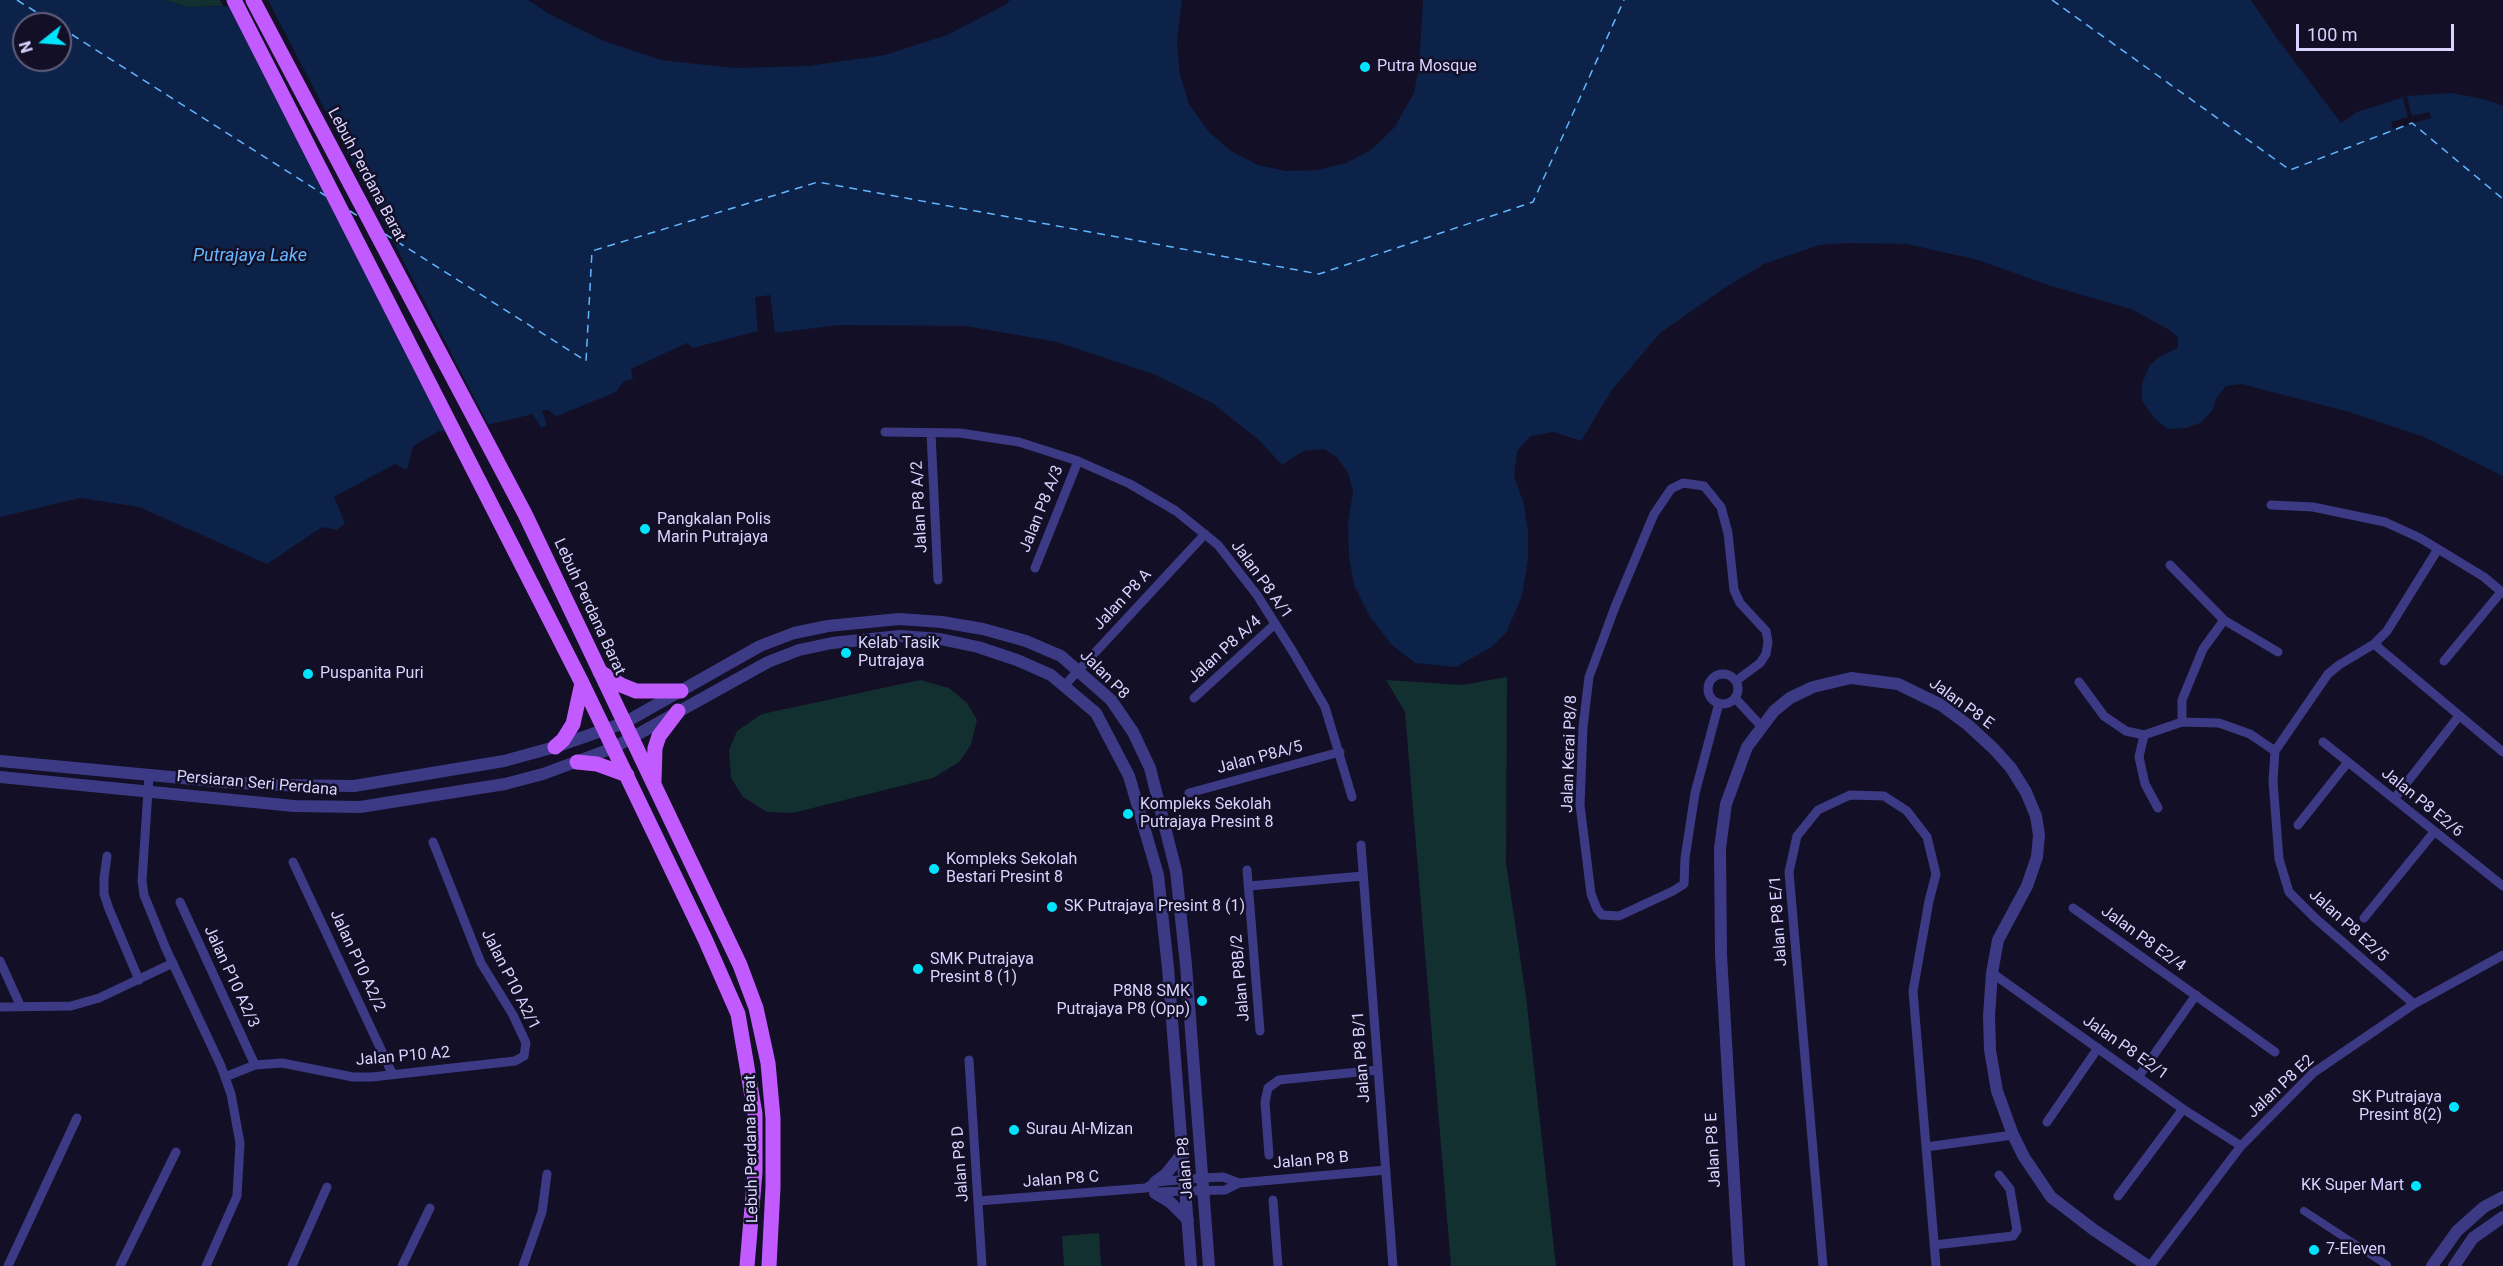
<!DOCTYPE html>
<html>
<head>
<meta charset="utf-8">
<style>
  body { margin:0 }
  #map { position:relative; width:2503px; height:1266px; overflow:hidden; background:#130f26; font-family:Roboto,sans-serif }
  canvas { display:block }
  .north { position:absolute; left:12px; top:12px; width:60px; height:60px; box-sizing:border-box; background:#130f26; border:2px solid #625e7d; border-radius:50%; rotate:253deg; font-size:16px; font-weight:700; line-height:24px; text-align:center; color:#d9d4ff }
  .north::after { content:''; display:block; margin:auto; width:21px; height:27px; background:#00e5ff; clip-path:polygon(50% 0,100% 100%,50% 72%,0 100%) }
  .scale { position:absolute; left:2296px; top:24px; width:158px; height:27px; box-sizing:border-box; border:3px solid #d9d4ff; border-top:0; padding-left:8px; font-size:18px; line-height:21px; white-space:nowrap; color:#d9d4ff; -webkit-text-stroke:4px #130f26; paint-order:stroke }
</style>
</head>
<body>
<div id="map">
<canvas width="2503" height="1266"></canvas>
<div class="north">N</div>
<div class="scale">100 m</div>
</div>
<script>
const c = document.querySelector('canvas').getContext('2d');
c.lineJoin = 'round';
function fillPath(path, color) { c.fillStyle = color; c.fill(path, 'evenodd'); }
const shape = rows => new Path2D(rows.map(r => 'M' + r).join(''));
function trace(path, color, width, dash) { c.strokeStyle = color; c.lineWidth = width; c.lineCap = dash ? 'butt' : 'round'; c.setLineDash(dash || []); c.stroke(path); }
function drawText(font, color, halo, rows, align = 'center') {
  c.font = font + ' Roboto,sans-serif'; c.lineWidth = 5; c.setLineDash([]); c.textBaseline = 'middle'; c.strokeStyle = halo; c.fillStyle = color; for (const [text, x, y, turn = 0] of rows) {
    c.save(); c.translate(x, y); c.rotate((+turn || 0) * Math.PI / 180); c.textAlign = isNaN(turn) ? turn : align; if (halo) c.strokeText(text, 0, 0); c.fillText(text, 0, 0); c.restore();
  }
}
fillPath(shape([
  [163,0,220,0,223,6,188,7],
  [1507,677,1506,863,1526,996,1556,1266,1451,1266,1405,712,1386,680,1462,685],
  [920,680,949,688,967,703,977,720,971,745,959,762,933,778,793,813,767,812,743,797,731,778,729,750,737,731,762,714],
  [1099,1233,1101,1266,1064,1266,1062,1236]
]), '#12302f');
fillPath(shape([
  [0,0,163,0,188,7,243,6,256,0,528,0,551,15,604,41,661,60,734,68,808,66,885,55,947,35,1005,5,1010,0,1182,0,1177,42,1180,75,1189,104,1209,132,1231,151,1258,165,1286,171,1318,170,1346,163,1371,150,1394,128,1414,93,1419,66,1423,0,2251,0,2276,37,2341,123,2357,112,2407,96,2451,93,2484,99,2503,106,2503,476,2424,437,2346,411,2241,384,2226,386,2217,397,2212,411,2200,423,2186,428,2168,429,2155,419,2142,401,2142,383,2150,365,2158,358,2178,348,2178,337,2168,329,2131,309,2051,286,1978,260,1907,244,1848,243,1819,245,1764,264,1723,289,1659,334,1612,390,1581,441,1554,432,1531,436,1517,451,1514,476,1524,504,1528,532,1528,559,1522,596,1506,633,1490,648,1456,667,1415,663,1392,645,1370,617,1354,585,1349,556,1348,523,1353,491,1348,473,1337,457,1324,449,1303,451,1282,465,1259,440,1212,403,1153,374,1057,342,966,326,839,325,775,333,770,295,755,297,758,331,693,348,687,343,631,369,633,379,624,381,616,392,557,416,548,410,542,411,547,425,541,428,533,414,487,425,468,434,439,431,413,446,407,470,395,464,334,497,345,523,337,530,322,527,267,564,139,507,80,498,0,517],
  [24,24,60,24,60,60,24,60]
]), '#0c2248');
fillPath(shape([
  [249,0,268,0,490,428,469,437,450,435,227,3,243,3],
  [2407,96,2412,116,2429,112,2431,118,2393,129,2391,122,2408,117,2403,98]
]), '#130f26');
trace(shape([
  [17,0,55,24],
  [2052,0,2290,170,2412,123,2503,199],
  [60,27,326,196],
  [350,211,361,218],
  [385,234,586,361,592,251,818,182,1319,274,1533,202,1624,0]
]), '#62b6ff', 1.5, [8, 6]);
trace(shape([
  [2304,1211,2387,1265]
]), '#3d3a85', 8);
trace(shape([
  [885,432,960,433,1019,442,1078,461,1130,484,1176,511,1218,545,1257,595,1293,652,1325,707,1352,797],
  [931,433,938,580],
  [2271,505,2313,507,2385,522,2420,538,2484,577,2503,593],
  [2170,565,2224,620,2278,652],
  [1035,568,1078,461],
  [2374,644,2503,752],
  [2444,661,2501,592],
  '1708 689a15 15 0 1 1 30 0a15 15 0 1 1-30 0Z',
  [2079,682,2104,716,2126,731,2144,735],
  [1064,686,1205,534],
  [1194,698,1275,624],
  [1735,698,1761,726],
  [1719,703,1695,793,1685,858,1684,884,1673,891,1619,916,1602,915,1597,909,1591,894,1580,805,1583,727,1589,677,1615,607,1654,514,1671,489,1683,483,1704,486,1721,507,1728,533,1734,590,1740,603,1766,631,1768,642,1766,654,1760,663,1736,681],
  [2182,722,2182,700,2203,649,2224,620],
  [2323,742,2503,886],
  [2275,751,2273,781,2279,859,2289,892,2315,918,2414,1004],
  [2275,751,2328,674,2339,665,2374,644,2387,631,2438,549],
  [149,776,142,881,144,895,166,949,221,1066,231,1094,240,1143,237,1196,206,1266],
  [1189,793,1340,752],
  [2394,799,2459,716],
  [2158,808,2145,784,2139,757,2144,735,2182,722,2219,723,2250,734,2275,751],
  [2298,825,2348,762],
  [1361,845,1393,1266],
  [107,856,104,878,104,894,109,909,139,980],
  [293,862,392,1073],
  [1247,870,1260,1031],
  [1249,886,1363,876],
  [180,902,255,1065],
  [2073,908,2275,1052],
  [2364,918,2434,832],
  [0,961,21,1007],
  [1992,973,2183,1109,2241,1146],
  [0,1007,71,1006,99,998,173,963],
  [969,1060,982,1266],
  [2139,1076,2196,995],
  [225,1077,255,1065,282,1063,353,1077,372,1077,515,1061,524,1056,526,1043,513,1015,481,963,433,842],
  [2047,1122,2098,1048],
  [1926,1147,2013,1135],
  [1269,1155,1265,1102,1268,1088,1279,1080,1378,1070],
  [1154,1192,1225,1190,1239,1183,1386,1170],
  [2118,1196,2183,1109],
  [1273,1200,1278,1266],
  [978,1201,1146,1188,1155,1182,1203,1178,1223,1177,1239,1183],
  [1934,1245,2013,1236,2017,1230,2010,1189,1999,1175],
  [8,1266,77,1118],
  [120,1266,176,1152],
  [292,1266,327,1187],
  [402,1266,430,1208],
  [523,1266,542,1212,547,1174],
  [1823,1266,1789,872,1797,836,1818,810,1850,795,1884,796,1907,811,1927,837,1936,874,1929,901,1913,991,1936,1266],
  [2150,1266,2241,1146,2313,1073,2414,1004,2503,955]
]), '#3d3a85', 9);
trace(shape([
  [0,761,225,782,272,785,354,786,504,761,555,747,624,723,760,646,794,633,828,626,899,619,942,622,983,629,1026,641,1061,656,1111,700,1133,732,1150,768,1176,871,1186,965,1209,1266],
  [0,777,294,806,360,807,505,784,543,774,613,748,768,662,799,650,832,643,900,636,940,639,978,647,1017,660,1051,675,1096,713,1129,776,1158,875,1168,968,1191,1266],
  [1155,1182,1166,1174,1182,1154],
  [1155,1193,1170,1202,1188,1220],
  [1739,1266,1721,955,1720,848,1726,804,1747,747,1774,711,1790,698,1813,687,1851,678,1898,684,1941,705,1968,725,1994,749,2011,768,2026,792,2036,816,2039,835,2037,857,2027,886,1998,940,1992,973,1989,1016,1990,1050,1997,1091,2013,1135,2024,1157,2051,1197,2094,1230,2148,1266],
  [2432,1266,2457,1231,2484,1207,2503,1197],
  [2454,1266,2473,1238,2503,1217]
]), '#3d3a85', 12);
trace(shape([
  [234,0,582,683,705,939,738,1014,755,1114,755,1172,747,1266],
  [253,0,525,514,740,965,756,1008,768,1063,773,1118,773,1187,769,1266],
  [600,672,621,685,636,691,681,691],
  [555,747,563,740,573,724,582,683],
  [577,762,597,764,627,775],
  [654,781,655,748,659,736,678,711]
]), '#c25bff', 15);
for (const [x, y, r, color] of [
  [1365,67,6,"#00e5ff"],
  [645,529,6,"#00e5ff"],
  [846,653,6,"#00e5ff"],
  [308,674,6,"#00e5ff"],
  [1128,814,6,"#00e5ff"],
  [934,869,6,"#00e5ff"],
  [1052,907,6,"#00e5ff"],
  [918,969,6,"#00e5ff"],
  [1202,1001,6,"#00e5ff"],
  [2454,1107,6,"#00e5ff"],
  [1014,1130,6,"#00e5ff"],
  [2416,1186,6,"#00e5ff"],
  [2314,1250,6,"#00e5ff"]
]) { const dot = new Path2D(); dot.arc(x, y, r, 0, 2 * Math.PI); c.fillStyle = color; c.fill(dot); trace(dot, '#130f26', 2); }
drawText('16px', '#d9d4ff', '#130f26', [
  ["Putra Mosque",1377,67],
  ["Pangkalan Polis",657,520],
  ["Marin Putrajaya",657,538],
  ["Kelab Tasik",858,644],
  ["Putrajaya",858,662],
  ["Puspanita Puri",320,674],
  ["Kompleks Sekolah",1140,805],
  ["Putrajaya Presint 8",1140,823],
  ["Kompleks Sekolah",946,860],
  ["Bestari Presint 8",946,878],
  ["SK Putrajaya Presint 8 (1)",1064,907],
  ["SMK Putrajaya",930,960],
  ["Presint 8 (1)",930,978],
  ["P8N8 SMK",1190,992,"right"],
  ["Putrajaya P8 (Opp)",1190,1010,"right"],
  ["SK Putrajaya",2442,1098,"right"],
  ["Presint 8(2)",2442,1116,"right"],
  ["Surau Al-Mizan",1026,1130],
  ["KK Super Mart",2404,1186,"right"],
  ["7-Eleven",2326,1250]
], 'left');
drawText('16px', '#d9d4ff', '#130f26', [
  ["Lebuh Perdana Barat",366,175,62],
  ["Jalan P8 A/2",920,507,-93],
  ["Jalan P8 A/3",1042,509,-68],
  ["Jalan P8 A/1",1261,580,54],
  ["Jalan P8 A",1123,600,-47],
  ["Lebuh Perdana Barat",589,607,65],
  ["Jalan P8 A/4",1225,650,-42],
  ["Jalan P8",1104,675,45],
  ["Jalan P8 E",1961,704,36],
  ["Jalan Kerai P8/8",1570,754,-88],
  ["Jalan P8A/5",1260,758,-15],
  ["Persiaran Seri Perdana",257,784,5],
  ["Jalan P8 E2/6",2422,803,39],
  ["Jalan P8 E/1",1779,921,-94],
  ["Jalan P8 E2/5",2348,926,42],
  ["Jalan P8 E2/4",2143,939,36],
  ["Jalan P10 A2/2",357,961,65],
  ["Jalan P10 A2/3",231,977,65],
  ["Jalan P8B/2",1241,978,-95],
  ["Jalan P10 A2/1",510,980,63],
  ["Jalan P8 E2/1",2125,1048,35],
  ["Jalan P10 A2",403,1057,-5],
  ["Jalan P8 B/1",1362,1057,-94],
  ["Jalan P8 E2",2281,1087,-43],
  ["Lebuh Perdana Barat",752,1149,-91],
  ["Jalan P8 E",1714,1150,-93],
  ["Jalan P8 B",1311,1161,-5],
  ["Jalan P8 D",961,1164,-94],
  ["Jalan P8",1186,1168,-94],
  ["Jalan P8 C",1061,1180,-4]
]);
drawText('italic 18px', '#62b6ff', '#130f26', [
  ["Putrajaya Lake",250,256]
]);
</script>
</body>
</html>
